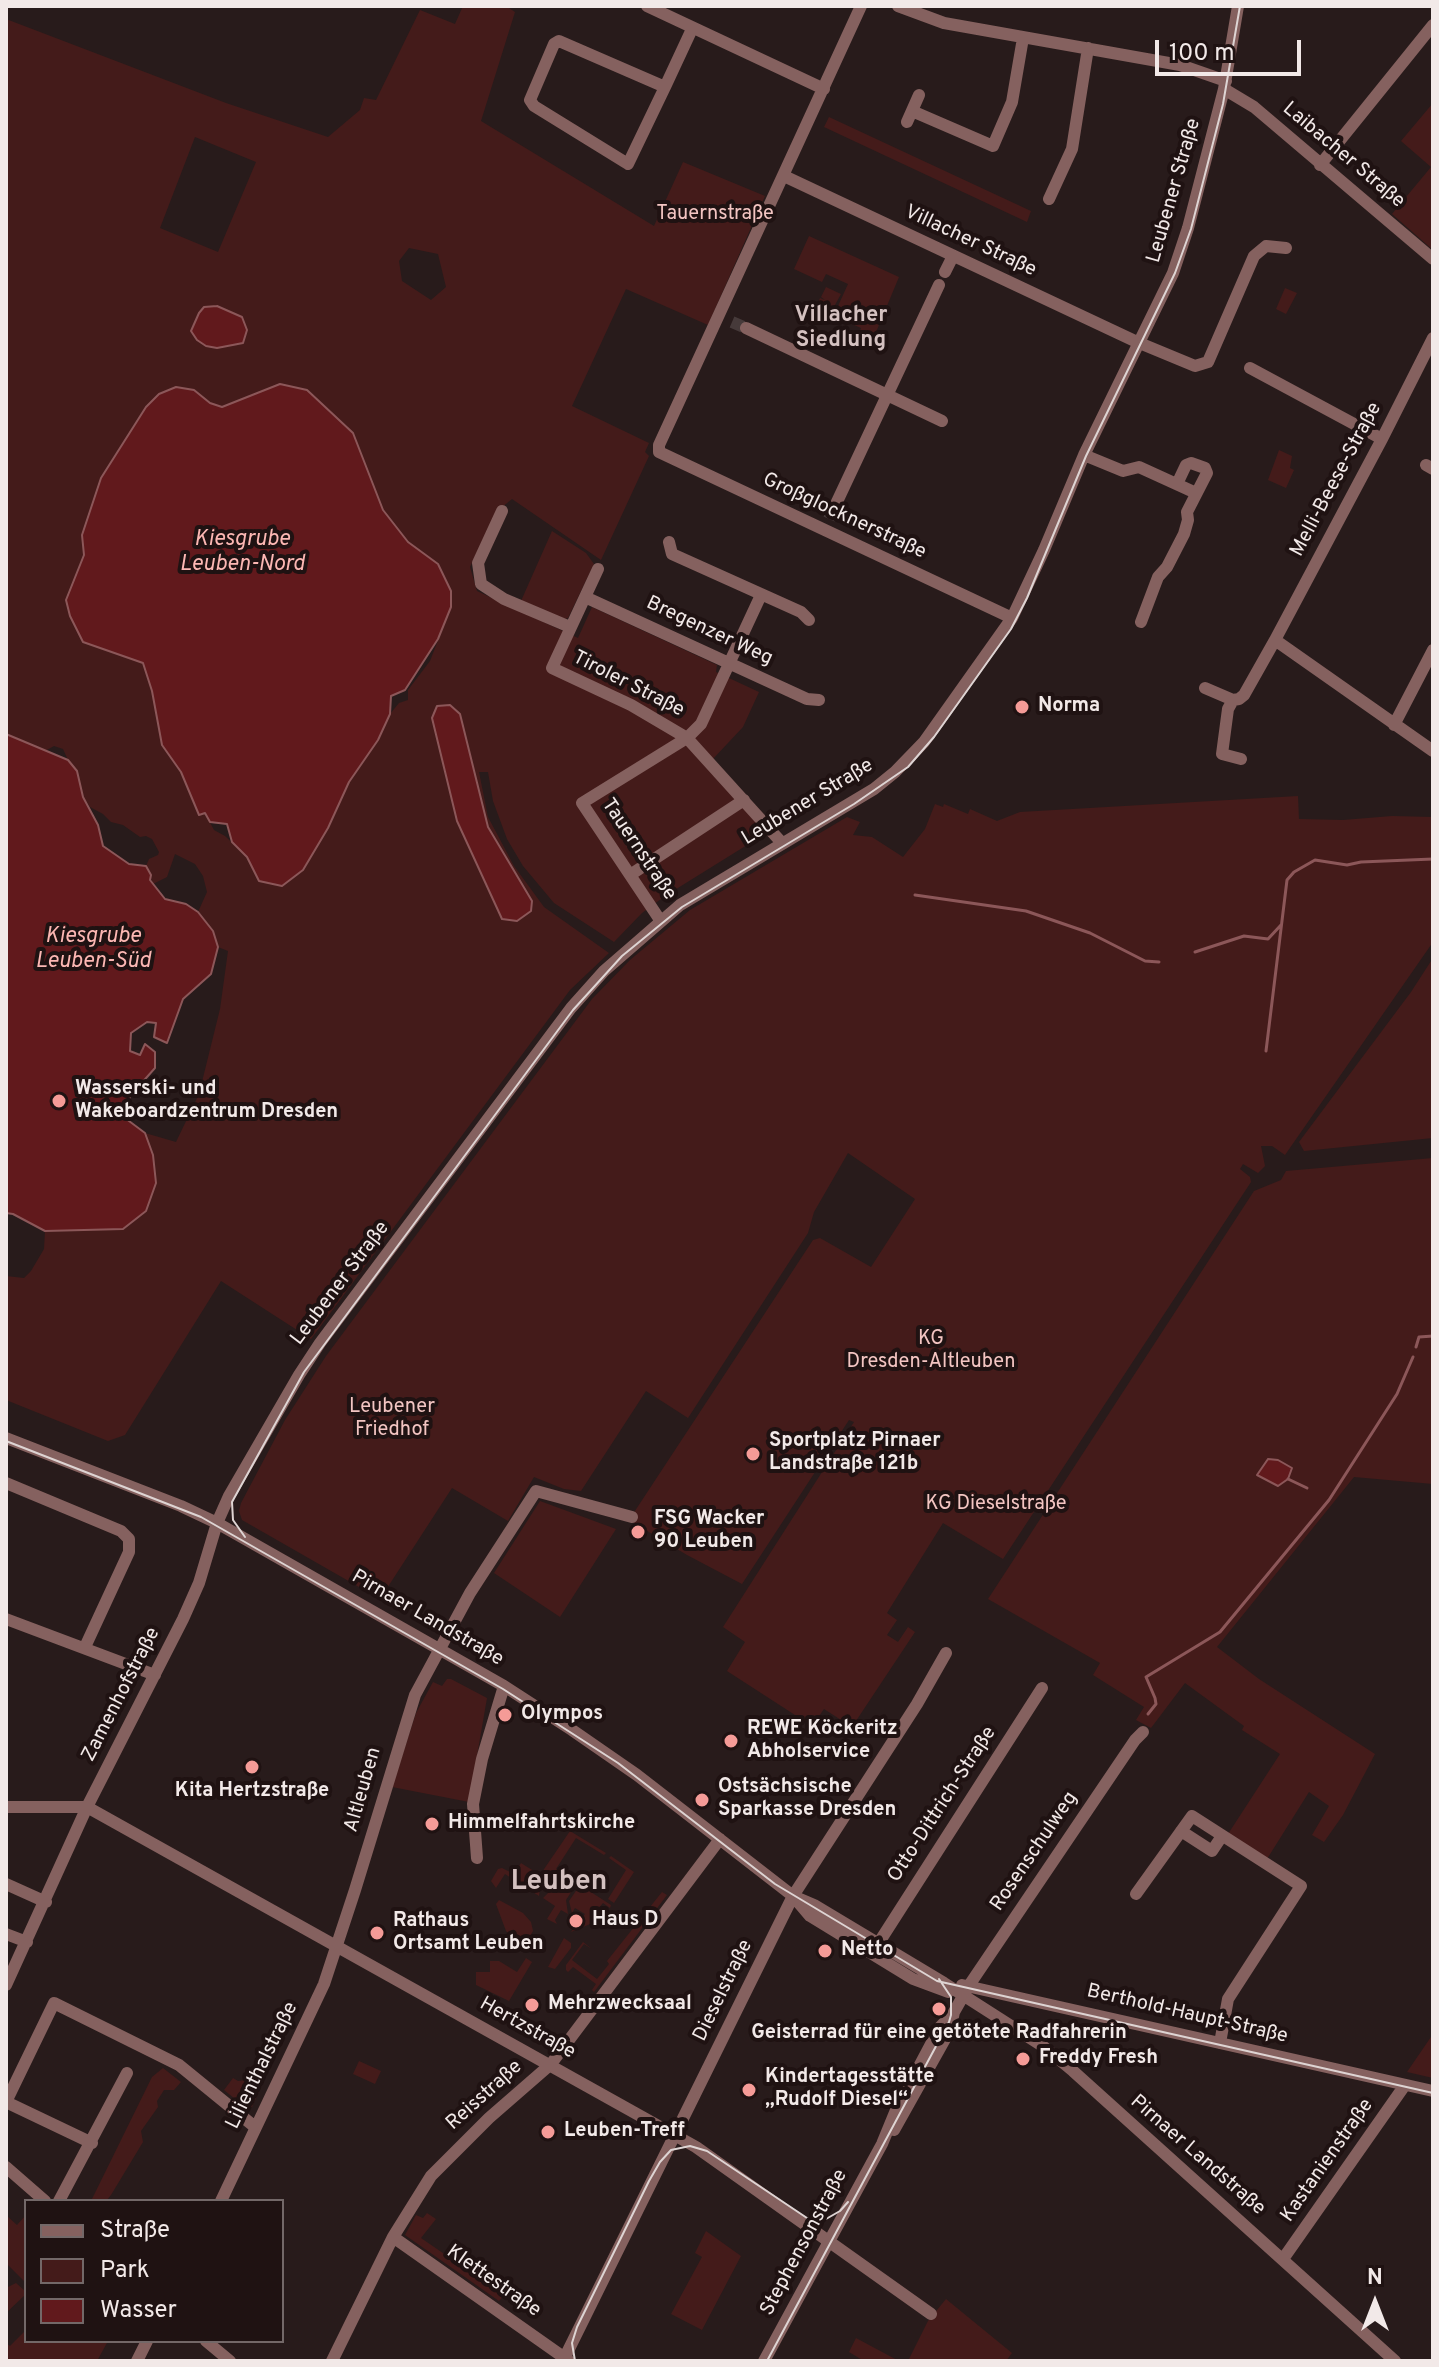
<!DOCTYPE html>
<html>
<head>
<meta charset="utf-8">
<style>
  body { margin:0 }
  #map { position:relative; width:1439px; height:2367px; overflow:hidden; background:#281b1b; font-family:Overpass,sans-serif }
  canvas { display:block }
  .frame { position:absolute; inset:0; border:8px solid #f2e9e8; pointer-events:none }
  .legend { position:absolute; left:24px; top:2199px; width:260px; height:144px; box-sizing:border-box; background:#1f1212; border:2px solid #736868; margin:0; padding:10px 14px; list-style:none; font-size:24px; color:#f2e9e8 }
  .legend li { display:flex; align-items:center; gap:16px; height:40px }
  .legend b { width:40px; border:2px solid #736868 }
  .north { position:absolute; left:1335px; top:2263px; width:80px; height:80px; -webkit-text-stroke:6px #1f1212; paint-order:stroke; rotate:0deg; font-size:22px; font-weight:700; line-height:32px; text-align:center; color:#f2e9e8 }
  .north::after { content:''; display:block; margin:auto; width:28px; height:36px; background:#f2e9e8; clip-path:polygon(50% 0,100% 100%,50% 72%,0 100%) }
  .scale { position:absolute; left:1155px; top:40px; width:146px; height:36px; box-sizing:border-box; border:4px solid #f2e9e8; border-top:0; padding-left:10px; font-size:24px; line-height:28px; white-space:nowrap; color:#f2e9e8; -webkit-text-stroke:6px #1f1212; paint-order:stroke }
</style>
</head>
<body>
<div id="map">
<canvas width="1439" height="2367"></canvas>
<div class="frame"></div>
<ul class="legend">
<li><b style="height:10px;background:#85615f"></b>Straße</li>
<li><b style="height:22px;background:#441b1a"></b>Park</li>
<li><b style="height:22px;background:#61191c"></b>Wasser</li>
</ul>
<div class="north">N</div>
<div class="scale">100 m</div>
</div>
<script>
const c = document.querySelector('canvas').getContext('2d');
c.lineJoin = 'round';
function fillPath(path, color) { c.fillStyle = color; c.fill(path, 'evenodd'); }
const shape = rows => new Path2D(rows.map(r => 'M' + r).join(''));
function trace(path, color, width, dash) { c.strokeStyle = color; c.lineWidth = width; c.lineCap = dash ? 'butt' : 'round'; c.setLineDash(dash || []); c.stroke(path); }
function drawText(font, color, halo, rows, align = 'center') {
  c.font = font + ' Overpass,sans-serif'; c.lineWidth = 8; c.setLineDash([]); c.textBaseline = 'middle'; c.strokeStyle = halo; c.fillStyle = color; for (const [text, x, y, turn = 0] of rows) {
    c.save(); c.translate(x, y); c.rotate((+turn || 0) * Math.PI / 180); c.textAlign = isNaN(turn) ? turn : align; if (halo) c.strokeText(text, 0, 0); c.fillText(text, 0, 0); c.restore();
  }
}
fillPath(shape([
  [463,6,506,6,515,12,481,121,654,226,683,162,765,196,708,325,626,289,572,406,649,443,645,452,649,456,601,560,512,499,496,512,470,567,477,591,578,638,592,607,717,665,716,672,759,692,743,727,712,760,776,827,665,896,642,913,614,942,554,903,523,866,507,839,493,801,488,772,479,772,488,817,514,866,544,907,609,953,570,990,311,1339,221,1281,125,1435,108,1441,6,1400,6,1276,24,1278,31,1271,44,1249,45,1231,122,1229,153,1155,145,1133,176,1142,199,1094,220,1009,228,951,218,947,213,931,198,912,207,892,203,876,195,864,175,854,167,877,153,884,146,866,149,859,158,855,159,852,152,839,146,836,140,837,123,825,111,822,103,814,90,807,83,797,77,771,68,760,63,749,54,746,45,751,6,733,6,19,226,103,328,137,360,110,364,98,376,100,420,10,455,24],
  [195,137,256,162,218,252,160,228],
  [409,248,438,254,446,287,431,300,402,281,399,261],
  [281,384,353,433,383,510,408,542,438,564,451,607,430,661,408,690,408,700,399,703,390,714,378,740,349,782,328,828,303,870,259,881,247,857,225,836,214,830,205,813,199,815,181,772,162,745,152,691,143,663,128,658,66,600,84,555,194,390,211,404,222,407],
  [1433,103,1433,250,1392,214,1431,167,1401,141],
  [829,117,1031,211,1027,222,824,127],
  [809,236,899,277,874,337,860,331,861,328,816,308,820,298,825,300,821,297,826,287,841,294,835,305,838,306,848,284,826,274,822,282,794,269],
  [1285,288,1297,293,1286,314,1276,309],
  [1279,450,1292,456,1290,468,1294,470,1286,488,1268,480],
  [552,531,586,553,594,564,568,618,561,620,521,601],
  [1298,796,1299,819,1343,820,1392,816,1433,817,1433,942,1285,1155,1272,1146,1261,1146,1265,1166,1258,1173,1243,1164,1240,1169,1250,1177,1251,1182,1003,1559,943,1523,887,1613,897,1620,887,1635,898,1642,908,1627,915,1632,852,1727,824,1709,812,1726,727,1671,745,1642,723,1627,854,1422,849,1420,742,1584,687,1555,629,1520,813,1240,820,1238,871,1267,915,1199,848,1153,814,1212,808,1233,688,1418,646,1391,581,1491,564,1489,534,1477,508,1521,452,1488,380,1599,242,1520,239,1511,241,1503,285,1420,326,1356,592,999,630,960,690,910,847,817,860,822,853,835,872,837,903,857,925,829,935,804,943,807,944,804,968,814,970,809,997,821,1020,812],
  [1433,958,1433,1138,1304,1151,1299,1142,1411,992],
  [1433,1158,1433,1484,1354,1477,1217,1647,1259,1679,1375,1754,1343,1815,1324,1842,1312,1835,1329,1806,1309,1792,1267,1859,1228,1834,1280,1754,1242,1730,1244,1726,1185,1683,1151,1728,1136,1720,1144,1707,1093,1675,1100,1663,988,1599,1254,1191,1281,1180,1286,1171],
  [540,1501,616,1529,560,1617,494,1573],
  [447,1679,451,1679,487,1698,469,1802,392,1787,416,1713,433,1682,442,1686],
  [570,1831,606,1853,604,1855,576,1838,556,1869,577,1883,566,1900,568,1914,561,1910,555,1920,557,1924,547,1919,555,1906,543,1898,549,1892,546,1887,540,1888,539,1896,505,1874,496,1888,491,1881,498,1869,502,1868,514,1874,521,1863,540,1875],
  [611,1856,634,1872,614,1903,608,1899,626,1870,609,1858],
  [580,1885,611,1905,610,1908,603,1903,593,1915,600,1921,597,1924,595,1922,571,1932,585,1914,575,1908,572,1913,569,1901],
  [662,1892,667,1895,594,1992,592,1990,596,1984,573,1967,568,1972,566,1970,566,1965,583,1942,592,1949,584,1944,572,1960,597,1979,609,1964,607,1961],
  [499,1900,523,1913,531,1922,533,1931,527,1941,515,1941,506,1931,496,1904],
  [564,1938,571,1943,571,1948,555,1969,548,1967],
  [526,1958,532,1962,509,2001,476,1985,476,1972,490,1972,490,1961,499,1961,517,1972],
  [1433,2034,1433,2078,1407,2072],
  [359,2061,381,2071,375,2084,353,2074],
  [163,2068,181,2082,174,2090,164,2090,157,2101,158,2107,141,2131,143,2142,111,2195,106,2201,91,2201,152,2077],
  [252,2074,264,2080,252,2107,246,2108,224,2090,233,2078,238,2081,245,2080],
  [427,2213,436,2219,421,2238,504,2295,499,2301,405,2235,416,2215,423,2218],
  [6,2215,17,2225,26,2215,24,2281,6,2263],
  [706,2231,741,2256,702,2330,671,2314,702,2257,695,2253],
  [16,2283,24,2290,25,2295,6,2313,6,2288],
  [946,2299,1012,2353,1006,2361,908,2361,928,2321],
  [26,2330,26,2341,108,2341,97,2361,6,2361,6,2343,10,2346],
  [856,2338,899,2361,864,2361,849,2352]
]), '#441b1a');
const water = shape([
  [217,306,242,317,247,330,243,343,217,348,206,346,197,340,191,331,199,313,204,307,217,306],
  [280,384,307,390,353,433,383,510,408,542,438,564,451,591,451,607,438,639,405,690,391,696,390,714,378,740,349,782,328,828,303,870,282,886,259,881,247,857,232,842,227,824,210,822,205,813,199,815,181,772,162,745,152,691,143,663,83,642,70,616,66,600,84,555,82,535,101,478,146,407,159,394,176,387,194,390,210,403,222,407,280,384],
  [450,705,460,714,488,827,532,901,531,911,517,921,502,919,457,821,432,718,437,706,450,705],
  [6,734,68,760,77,771,83,797,98,825,103,846,129,864,146,866,151,875,150,880,165,899,186,904,198,912,213,931,218,947,211,974,183,999,167,1043,154,1037,156,1023,147,1022,131,1033,130,1051,140,1055,145,1044,155,1052,155,1068,131,1095,121,1115,145,1133,153,1155,156,1183,146,1211,123,1229,45,1231,13,1214,6,1213,6,734],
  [1268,1459,1278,1460,1292,1468,1288,1479,1278,1486,1257,1475,1268,1459]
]);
fillPath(water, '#61191c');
trace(water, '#8c5759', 2);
trace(shape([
  [915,895,1026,911,1090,933,1145,961,1159,962],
  [1195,952,1244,936,1268,939,1281,925],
  [1266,1051,1287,880,1294,872,1315,860,1347,865,1361,862,1433,859],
  [1416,1347,1419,1337,1433,1336],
  [1288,1479,1307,1488],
  [1148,1714,1156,1704,1155,1698,1146,1677,1220,1632,1329,1500,1397,1394,1413,1357]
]), '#8c5759', 3);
trace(shape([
  [732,322,746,328],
  [829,519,835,506]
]), '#463a3a', 12, [12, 6]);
trace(shape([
  [647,6,824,89],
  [861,6,659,445,659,452,1012,618],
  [898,6,944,23,1180,65,1226,81],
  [665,87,628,164,534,106,530,100,554,44,559,41,665,87,692,29],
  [1224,89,1254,107,1433,259],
  [912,111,993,146,1012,102,1023,38],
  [907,122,919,95],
  [1320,165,1433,25],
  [784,176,1137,342,1195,366,1208,362,1254,256,1266,246,1286,248],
  [1049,199,1072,149,1088,48],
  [945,272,953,256],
  [746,328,942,421],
  [1250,368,1382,439],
  [1084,455,1123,471,1139,467,1196,493],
  [1426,465,1433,469],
  [835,506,939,285],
  [502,511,478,563,481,584,504,599,570,627],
  [669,542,672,554,801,612,809,620],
  [598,569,552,668,631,705,687,738,782,843],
  [585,597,807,699,819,700],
  [1141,622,1158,577,1167,567,1184,534,1188,520,1187,512,1207,473,1205,468,1191,463,1186,465,1177,484],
  [1275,640,1382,439,1433,338],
  [1205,688,1233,700,1239,699,1244,695,1275,640,1433,751],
  [1233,700,1228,709,1222,754,1241,759],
  [1394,725,1433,650],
  [630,875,744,800],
  [660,920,582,803,687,738,701,724,761,595],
  [6,1438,181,1506,217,1523,504,1686,572,1730,637,1775,793,1896,814,1905,944,1983,1044,2047,1073,2071,1395,2361],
  [6,1483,121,1531,129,1539,129,1552,85,1647],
  [6,1619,155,1675],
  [6,1807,87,1807,696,2147,931,2314],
  [1181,1831,1212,1851,1222,1836],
  [477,1858,473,1804,482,1759,504,1686],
  [6,1884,46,1902],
  [1136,1894,1192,1816,1301,1886,1228,1999,1220,2043],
  [793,1896,810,1916,913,1979,948,1992],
  [6,1934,27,1942],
  [878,1944,1042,1688],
  [6,1985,87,1807,183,1619,199,1583,217,1523,229,1496,299,1375,320,1343,571,1008,604,971,680,905,874,789,895,772,924,742,1012,618,1044,550,1084,455,1173,273,1188,228,1224,89,1238,6],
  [962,1985,1433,2091],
  [6,2102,54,2003,179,2065,255,2127],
  [6,2102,92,2143],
  [894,2130,950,2030,954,2012],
  [6,2167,45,2201],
  [59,2201,127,2073],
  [221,2201,324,1984,355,1890,415,1695,470,1593,536,1491,632,1517],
  [393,2237,569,2361],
  [1283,2259,1405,2085],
  [206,2341,230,2361],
  [137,2361,147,2341],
  [332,2361,393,2237,431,2176,489,2118,551,2064,720,1839],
  [563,2361,793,1896,917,1704,946,1653],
  [764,2361,882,2144,896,2110,940,2027,954,2012,970,1984,1135,1740,1143,1732]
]), '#85615f', 12);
trace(shape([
  [6,1441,201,1517,503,1689,618,1763,775,1884,937,1981,1433,2093],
  [245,1537,233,1520,232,1502,304,1372,573,1010,622,956,682,907,854,804,908,767,934,737,1011,629,1027,598,1086,456,1175,273,1191,229,1223,104,1240,6],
  [575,2361,572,2343,577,2327,649,2181,660,2162,671,2150,690,2146,707,2151,807,2218,826,2219,840,2211,848,2202],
  [767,2361,949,2022,951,2015,951,1997,939,1979]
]), '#ded4d3', 2);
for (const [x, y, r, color] of [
  [1022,707,8,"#f59b97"],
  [59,1101,8,"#f59b97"],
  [753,1454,8,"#f59b97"],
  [638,1532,8,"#f59b97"],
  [505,1715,8,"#f59b97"],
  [731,1741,8,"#f59b97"],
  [252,1767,8,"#f59b97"],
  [702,1800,8,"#f59b97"],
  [432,1824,8,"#f59b97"],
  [576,1921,8,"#f59b97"],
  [377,1933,8,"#f59b97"],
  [825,1951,8,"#f59b97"],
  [532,2005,8,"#f59b97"],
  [939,2009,8,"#f59b97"],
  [1023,2059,8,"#f59b97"],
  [749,2090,8,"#f59b97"],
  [548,2132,8,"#f59b97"]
]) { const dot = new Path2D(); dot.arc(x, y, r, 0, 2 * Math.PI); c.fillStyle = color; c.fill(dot); trace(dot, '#1f1212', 3); }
drawText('20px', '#f2e9e8', '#1f1212', [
  ["Laibacher Straße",1343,156,40],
  ["Leubener Straße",1175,191,-74],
  ["Villacher Straße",970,242,25],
  ["Melli-Beese-Straße",1337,480,-62],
  ["Großglocknerstraße",844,517,25],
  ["Bregenzer Weg",709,632,25],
  ["Tiroler Straße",628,685,27],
  ["Leubener Straße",808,803,-31],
  ["Tauernstraße",638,850,56],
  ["Leubener Straße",341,1284,-53],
  ["Pirnaer Landstraße",427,1619,30],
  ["Zamenhofstraße",122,1695,-63],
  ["Altleuben",364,1790,-74],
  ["Otto-Dittrich-Straße",943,1805,-57],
  ["Rosenschulweg",1035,1852,-56],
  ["Dieselstraße",724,1991,-64],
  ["Berthold-Haupt-Straße",1187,2015,13],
  ["Hertzstraße",527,2029,29],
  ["Lilienthalstraße",263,2066,-64],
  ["Reisstraße",485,2096,-42],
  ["Pirnaer Landstraße",1197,2156,41],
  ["Kastanienstraße",1328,2161,-55],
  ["Stephensonstraße",805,2243,-62],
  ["Klettestraße",493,2282,35]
]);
drawText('20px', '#f3c5c2', '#1f1212', [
  ["Tauernstraße",715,215],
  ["KG",931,1340],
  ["Dresden-Altleuben",931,1363],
  ["Leubener",392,1408],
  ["Friedhof",392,1431],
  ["KG Dieselstraße",996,1505]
]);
drawText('bold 20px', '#f2e9e8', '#1f1212', [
  ["Norma",1038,707],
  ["Wasserski- und",75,1090],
  ["Wakeboardzentrum Dresden",75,1113],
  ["Sportplatz Pirnaer",769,1442],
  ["Landstraße 121b",769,1465],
  ["FSG Wacker",654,1520],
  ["90 Leuben",654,1543],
  ["Olympos",521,1715],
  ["REWE Köckeritz",747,1730],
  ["Abholservice",747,1753],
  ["Ostsächsische",718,1788],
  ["Sparkasse Dresden",718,1811],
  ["Kita Hertzstraße",252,1792,"center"],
  ["Himmelfahrtskirche",448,1824],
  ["Haus D",592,1921],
  ["Rathaus",393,1922],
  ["Ortsamt Leuben",393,1945],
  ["Netto",841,1951],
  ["Mehrzwecksaal",548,2005],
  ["Geisterrad für eine getötete Radfahrerin",939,2034,"center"],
  ["Freddy Fresh",1039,2059],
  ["Kindertagesstätte",765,2078],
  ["„Rudolf Diesel“",765,2101],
  ["Leuben-Treff",564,2132]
], 'left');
drawText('bold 22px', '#d4c1c0', '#1f1212', [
  ["Villacher",841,317],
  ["Siedlung",841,342]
]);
drawText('italic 22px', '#fcb7b3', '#1f1212', [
  ["Kiesgrube",242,541],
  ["Leuben-Nord",242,566],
  ["Kiesgrube",93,938],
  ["Leuben-Süd",93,963]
]);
drawText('bold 28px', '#d4c1c0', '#1f1212', [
  ["Leuben",559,1883]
]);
</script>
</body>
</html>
